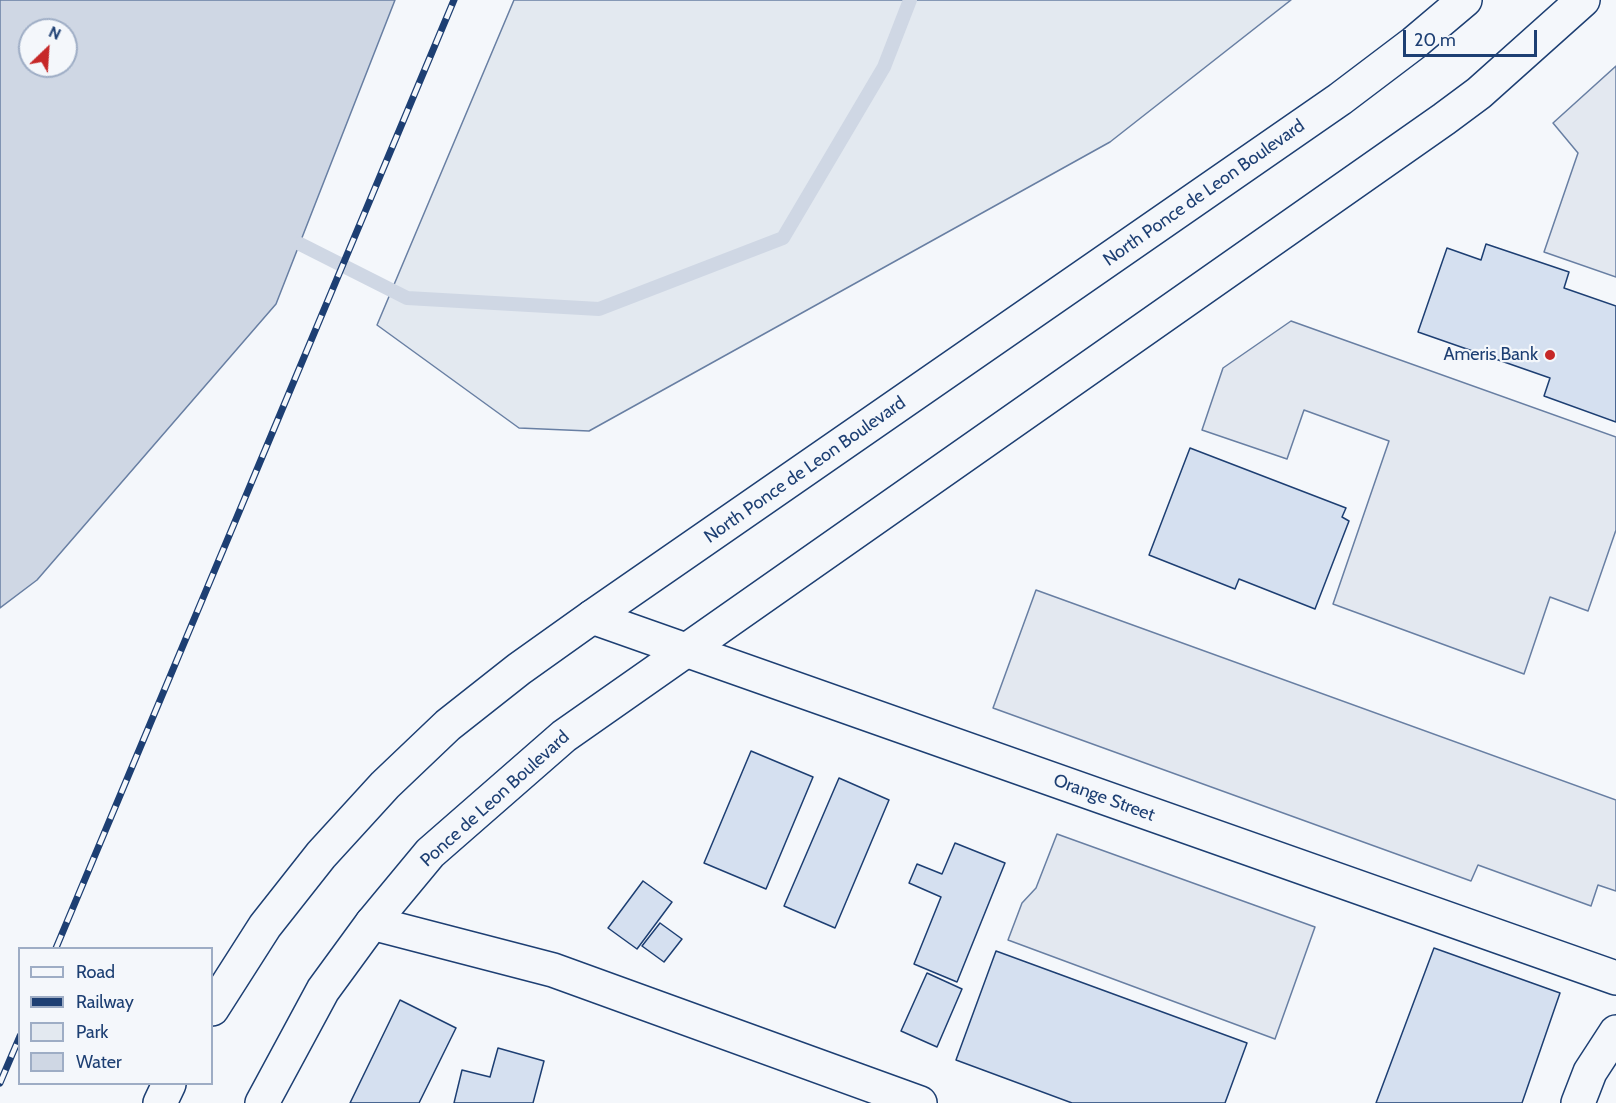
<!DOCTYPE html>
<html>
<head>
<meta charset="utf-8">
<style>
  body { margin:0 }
  #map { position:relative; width:1616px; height:1103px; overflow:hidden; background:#f4f7fb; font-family:Cabin,sans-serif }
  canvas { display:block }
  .legend { position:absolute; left:18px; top:947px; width:195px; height:138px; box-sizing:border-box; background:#f4f7fb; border:2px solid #9eadc5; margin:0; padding:8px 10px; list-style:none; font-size:18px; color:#1d3f73 }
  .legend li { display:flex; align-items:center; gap:12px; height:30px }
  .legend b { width:30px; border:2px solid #9eadc5 }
  .north { position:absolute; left:18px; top:18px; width:60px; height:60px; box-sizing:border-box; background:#f4f7fb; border:2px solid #9eadc5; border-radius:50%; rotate:25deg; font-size:16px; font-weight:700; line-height:24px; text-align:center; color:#1d3f73 }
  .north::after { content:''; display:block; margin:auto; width:21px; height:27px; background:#c62828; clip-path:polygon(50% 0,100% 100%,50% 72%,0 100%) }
  .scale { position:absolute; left:1403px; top:30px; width:134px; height:27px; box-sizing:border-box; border:3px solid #1d3f73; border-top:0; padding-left:8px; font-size:18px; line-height:21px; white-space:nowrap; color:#1d3f73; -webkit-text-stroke:4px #f4f7fb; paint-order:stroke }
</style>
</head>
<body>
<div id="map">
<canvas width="1616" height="1103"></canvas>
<ul class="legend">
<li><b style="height:8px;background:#f4f7fb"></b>Road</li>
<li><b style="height:8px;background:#1d3f73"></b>Railway</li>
<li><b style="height:16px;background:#e3e9f0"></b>Park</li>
<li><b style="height:16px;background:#cfd7e4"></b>Water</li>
</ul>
<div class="north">N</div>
<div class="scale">20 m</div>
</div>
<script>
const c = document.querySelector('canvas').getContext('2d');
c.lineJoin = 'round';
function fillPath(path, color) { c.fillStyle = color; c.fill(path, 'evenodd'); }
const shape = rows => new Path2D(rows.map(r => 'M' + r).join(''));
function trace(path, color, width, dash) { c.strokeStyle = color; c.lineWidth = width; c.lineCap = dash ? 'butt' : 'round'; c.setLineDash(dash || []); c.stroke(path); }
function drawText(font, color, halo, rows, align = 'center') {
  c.font = font + ' Cabin,sans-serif'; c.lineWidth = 4.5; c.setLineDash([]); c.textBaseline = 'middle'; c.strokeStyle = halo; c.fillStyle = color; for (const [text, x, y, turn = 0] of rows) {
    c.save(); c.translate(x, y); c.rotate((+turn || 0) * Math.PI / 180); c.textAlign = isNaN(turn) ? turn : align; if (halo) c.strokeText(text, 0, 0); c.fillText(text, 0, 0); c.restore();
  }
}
const green = shape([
  [514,0,1291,0,1110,142,589,431,519,428,377,325,514,0]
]);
fillPath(green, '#e3e9f0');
trace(green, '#687fa3', 1.5);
const parking = shape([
  [1616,66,1616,277,1544,252,1578,153,1553,123,1616,66],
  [1291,321,1616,437,1616,530,1588,611,1550,597,1524,674,1333,604,1389,441,1304,410,1287,459,1202,430,1223,368,1291,321],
  [1036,590,1616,800,1616,891,1598,885,1591,906,1478,865,1471,881,993,708,1036,590],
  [1057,834,1315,927,1275,1039,1008,940,1022,903,1036,888,1057,834]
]);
fillPath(parking, '#e3e8f0');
trace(parking, '#687fa3', 1.5);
const water = shape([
  [0,0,395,0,276,304,37,580,0,608,0,0],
  [30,30,66,30,66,66,30,66,30,30]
]);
fillPath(water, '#cfd7e4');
trace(water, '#687fa3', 1.5);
trace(shape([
  [300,244,407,298,599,309,783,238,884,67,910,0]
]), '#cfd7e4', 14);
const building = shape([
  [1486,244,1569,272,1564,288,1616,306,1616,422,1544,396,1550,378,1418,332,1447,248,1481,260,1486,244],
  [1190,448,1346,508,1342,517,1349,521,1315,609,1239,579,1235,589,1149,555,1190,448],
  [751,751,813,777,766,889,704,863,751,751],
  [839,778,889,800,835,928,784,906,839,778],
  [955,843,1005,863,957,982,914,964,941,897,909,883,917,864,942,874,955,843],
  [643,881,672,902,637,949,608,928,643,881],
  [660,923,682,939,664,962,642,946,660,923],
  [1434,948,1560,993,1522,1103,1376,1103,1434,948],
  [996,951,1247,1043,1225,1103,1072,1103,956,1060,996,951],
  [927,973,962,989,937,1047,901,1031,927,973],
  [400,1000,456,1028,419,1103,350,1103,400,1000],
  [498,1048,544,1061,533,1103,454,1103,462,1070,490,1077,498,1048]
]);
fillPath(building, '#d5e0f0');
trace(building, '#1d3f73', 1.5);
const minor = shape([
  [592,617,1616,978],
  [372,923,553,970,920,1103],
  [1578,1103,1590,1072,1616,1032]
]);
const highway = shape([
  [212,1009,265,926,321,855,385,785,448,725,519,669,592,617,1340,99,1414,43,1465,0],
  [160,1103,169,1084],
  [262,1103,323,990,372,923,430,853,564,736,1444,119,1479,93,1583,0]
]);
trace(minor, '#1d3f73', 36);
trace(highway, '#1d3f73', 36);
trace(minor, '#f4f7fb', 33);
trace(highway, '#f4f7fb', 33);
const rail = shape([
  [56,948,454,0],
  [0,1083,20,1036]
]);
trace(rail, '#1d3f73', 7);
trace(rail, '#f4f7fb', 4.5, [14]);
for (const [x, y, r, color] of [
  [1550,355,6,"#c62828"]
]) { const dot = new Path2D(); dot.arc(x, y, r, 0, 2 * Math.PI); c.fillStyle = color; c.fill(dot); trace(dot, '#f4f7fb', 2); }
drawText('18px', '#1d3f73', '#f4f7fb', [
  ["North Ponce de Leon Boulevard",1204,193,-35],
  ["North Ponce de Leon Boulevard",805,470,-35],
  ["Orange Street",1104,798,20],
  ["Ponce de Leon Boulevard",495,799,-42]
]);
drawText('18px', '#1d3f73', '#f4f7fb', [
  ["Ameris Bank",1538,355]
], 'right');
</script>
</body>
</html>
